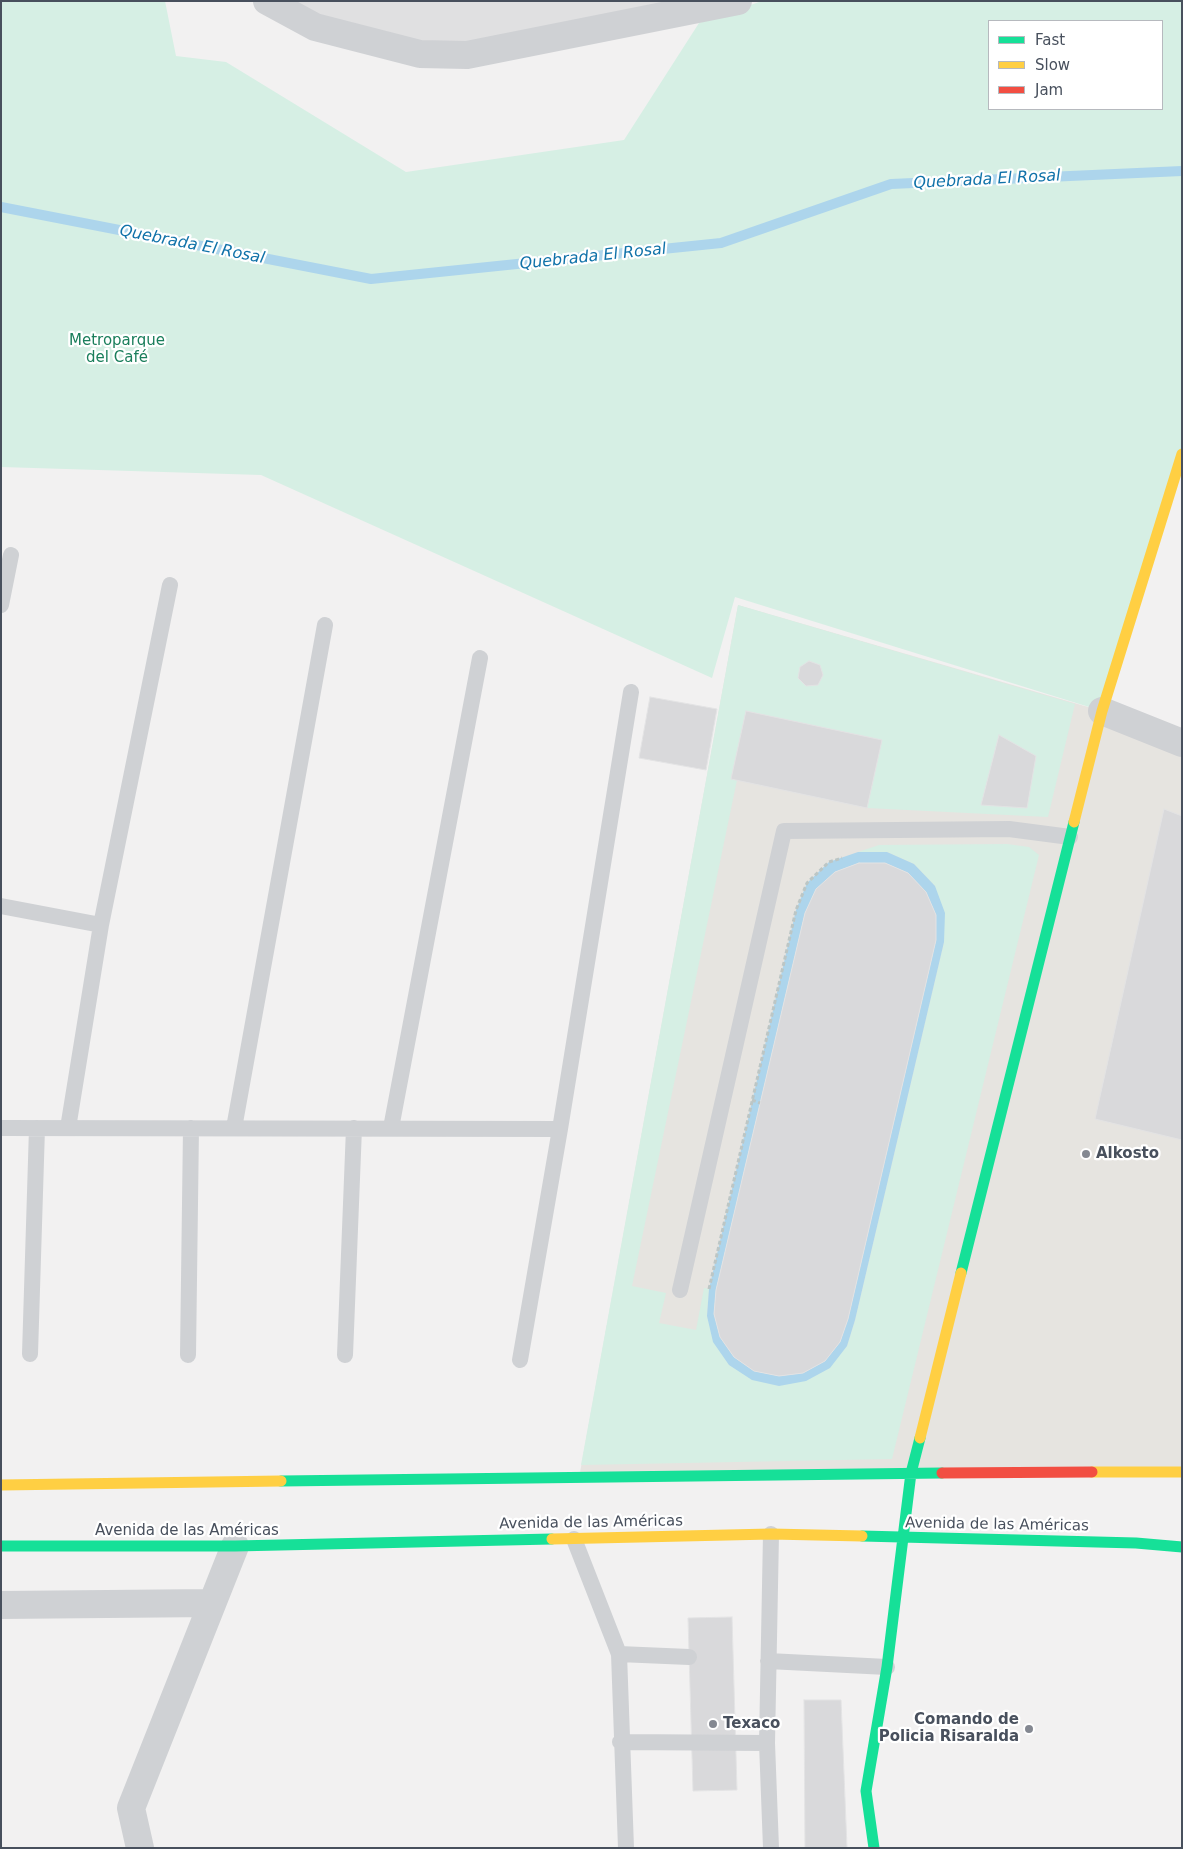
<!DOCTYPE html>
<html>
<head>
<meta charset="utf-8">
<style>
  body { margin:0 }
  #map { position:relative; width:1183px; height:1849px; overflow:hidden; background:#f2f1f1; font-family:"DejaVu Sans",sans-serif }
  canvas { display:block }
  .frame { position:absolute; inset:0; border:2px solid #48505d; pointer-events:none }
  .legend { position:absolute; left:988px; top:20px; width:175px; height:90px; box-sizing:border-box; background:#fff; border:1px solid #b6b9be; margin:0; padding:6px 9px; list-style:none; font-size:15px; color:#48505d }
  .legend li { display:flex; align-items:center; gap:10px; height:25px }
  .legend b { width:25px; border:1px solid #b6b9be }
</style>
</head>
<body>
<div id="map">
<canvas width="1183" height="1849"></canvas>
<div class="frame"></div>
<ul class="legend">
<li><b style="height:6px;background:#16e098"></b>Fast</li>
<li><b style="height:6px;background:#ffcf43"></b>Slow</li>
<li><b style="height:6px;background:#f24e42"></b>Jam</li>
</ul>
</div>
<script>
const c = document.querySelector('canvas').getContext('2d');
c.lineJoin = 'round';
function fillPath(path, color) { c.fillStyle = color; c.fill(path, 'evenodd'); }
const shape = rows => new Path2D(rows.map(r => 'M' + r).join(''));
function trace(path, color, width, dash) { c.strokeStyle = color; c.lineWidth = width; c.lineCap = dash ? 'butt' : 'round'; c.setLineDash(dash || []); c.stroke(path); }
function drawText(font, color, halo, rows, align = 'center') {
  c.font = font + ' "DejaVu Sans",sans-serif'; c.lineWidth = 4.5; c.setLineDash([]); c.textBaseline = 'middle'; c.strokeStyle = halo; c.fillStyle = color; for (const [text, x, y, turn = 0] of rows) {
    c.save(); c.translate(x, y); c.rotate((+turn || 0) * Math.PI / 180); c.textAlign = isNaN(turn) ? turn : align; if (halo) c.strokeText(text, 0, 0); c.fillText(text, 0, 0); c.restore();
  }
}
fillPath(shape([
  [738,605,1102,711,1182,743,1182,1472,579,1478]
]), '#e6e4e0');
fillPath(shape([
  [267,1,738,1,467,55]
]), '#e0e0e1');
fillPath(shape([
  [1,1,165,1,176,56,226,62,406,172,624,140,699,23,762,1,1182,1,1182,454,1102,711,735,597,712,678,261,475,1,467],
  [989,21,1162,21,1162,109,989,109],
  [738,605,1075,704,1048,817,867,808,882,740,746,711,731,778,737,780,632,1286,666,1293,659,1323,696,1330,704,1288,709,1289,707,1316,729,1365,779,1386,847,1346,855,1320,944,942,935,886,914,864,887,852,858,852,879,845,1007,844,1029,847,1039,855,892,1459,581,1465]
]), '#d6efe4');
fillPath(shape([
  [858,852,887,852,914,864,935,886,945,913,944,942,855,1320,847,1346,830,1368,806,1381,779,1386,752,1380,729,1365,713,1342,707,1316,709,1289,796,910,807,883,829,862],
  [859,863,885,863,908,873,926,892,936,915,936,940,848,1319,840,1342,825,1361,803,1373,779,1376,754,1371,734,1357,720,1337,714,1314,716,1290,805,913,816,890,835,872]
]), '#add5ec');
trace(shape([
  [1,207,371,279,721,243,891,184,1182,171]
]), '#add5ec', 10);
const building = shape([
  [809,661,820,665,823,675,818,685,806,686,798,678,800,667,809,661],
  [650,697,717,709,706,770,639,758,650,697],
  [746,711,882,740,867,808,731,779,746,711],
  [999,735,1036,756,1027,808,981,805,999,735],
  [1164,809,1182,816,1182,1140,1095,1119,1164,809],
  [859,863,885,863,908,873,926,892,936,915,936,940,848,1319,840,1342,825,1361,803,1373,779,1376,754,1371,734,1357,720,1337,714,1314,716,1290,805,913,816,889,835,872,859,863],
  [732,1617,737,1790,693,1791,688,1618,732,1617],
  [804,1700,841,1700,847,1848,805,1848,804,1700]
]);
fillPath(building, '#d9d9db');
trace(building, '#e3e3e4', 1);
trace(shape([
  [752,1100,760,1103],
  [709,1289,796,910,807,883,829,862,842,858]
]), '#bcc6c5', 3, [4, 2.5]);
trace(shape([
  [1,605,11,555],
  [1,906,101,925],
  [1,1128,560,1129],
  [68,1128,101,925,170,585],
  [234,1128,325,625],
  [391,1128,480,658],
  [680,1290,784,831,1009,829,1070,837],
  [30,1354,37,1128],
  [188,1355,191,1128],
  [345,1355,354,1128],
  [520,1360,560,1129,631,692],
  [771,1534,767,1743,771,1848],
  [574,1539,619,1654,689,1657],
  [619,1654,626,1848],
  [768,1661,887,1667],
  [620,1742,767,1743]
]), '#cfd1d4', 16);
trace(shape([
  [267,1,315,27,420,54,467,55,738,1],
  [1102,711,1182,743],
  [1,1605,212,1603],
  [140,1848,131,1808,235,1546]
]), '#cfd1d4', 28);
trace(shape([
  [961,1273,1074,822],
  [281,1481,942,1473],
  [862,1536,1136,1543,1182,1547],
  [1,1546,235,1546,552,1539],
  [874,1848,866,1791,887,1667,911,1473,920,1438]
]), '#16e098', 11);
trace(shape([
  [1074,822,1102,711,1182,454],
  [920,1438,961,1273],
  [1092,1472,1182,1472],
  [1,1485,281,1481],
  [552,1539,771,1534,862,1536]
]), '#ffcf43', 11);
trace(shape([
  [942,1473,1092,1472]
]), '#f24e42', 11);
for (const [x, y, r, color] of [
  [1086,1154,5,"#848891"],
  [713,1724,5,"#848891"],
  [1029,1729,5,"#848891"]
]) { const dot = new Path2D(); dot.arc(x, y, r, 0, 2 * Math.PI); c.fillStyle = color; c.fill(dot); trace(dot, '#fff', 2); }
drawText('15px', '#1a7e5b', '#fff', [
  ["Metroparque",117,341],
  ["del Café",117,358]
]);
drawText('bold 15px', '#48505d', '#fff', [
  ["Alkosto",1096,1154],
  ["Comando de",1019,1720,"right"],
  ["Policia Risaralda",1019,1737,"right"],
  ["Texaco",723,1724]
], 'left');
drawText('15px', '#48505d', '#fff', [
  ["Avenida de las Américas",591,1523,-1],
  ["Avenida de las Américas",997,1525,1],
  ["Avenida de las Américas",187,1531]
]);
drawText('italic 16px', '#1072a9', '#fff', [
  ["Quebrada El Rosal",987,180,-3],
  ["Quebrada El Rosal",192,245,11],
  ["Quebrada El Rosal",593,257,-6]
]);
</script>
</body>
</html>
